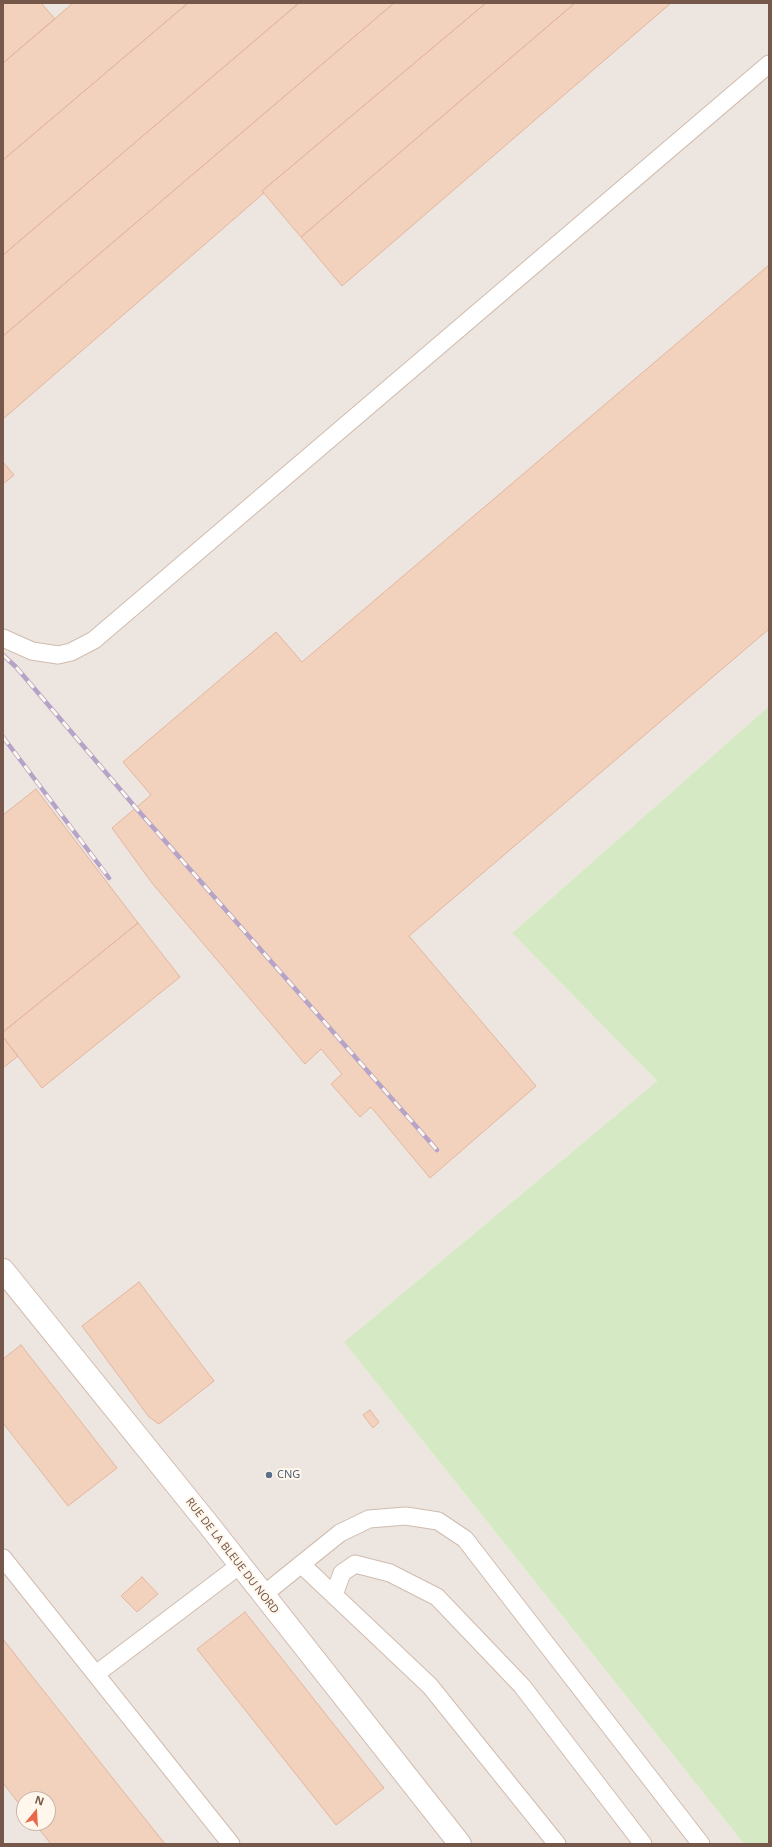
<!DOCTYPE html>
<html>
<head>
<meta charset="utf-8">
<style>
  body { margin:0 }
  #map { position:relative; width:772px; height:1847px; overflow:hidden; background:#fdf3e6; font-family:"Noto Sans",sans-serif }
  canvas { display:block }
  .frame { position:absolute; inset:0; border:4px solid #76584a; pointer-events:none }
  .north { position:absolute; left:16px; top:1791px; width:40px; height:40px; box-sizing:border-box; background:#fff7ec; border:1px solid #c8b7ab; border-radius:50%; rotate:18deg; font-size:11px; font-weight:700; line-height:16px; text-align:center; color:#76584a }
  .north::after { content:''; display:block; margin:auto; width:14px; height:18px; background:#e7684a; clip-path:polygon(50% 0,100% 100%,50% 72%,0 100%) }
</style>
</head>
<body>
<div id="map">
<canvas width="772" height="1847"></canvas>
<div class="frame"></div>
<div class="north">N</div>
</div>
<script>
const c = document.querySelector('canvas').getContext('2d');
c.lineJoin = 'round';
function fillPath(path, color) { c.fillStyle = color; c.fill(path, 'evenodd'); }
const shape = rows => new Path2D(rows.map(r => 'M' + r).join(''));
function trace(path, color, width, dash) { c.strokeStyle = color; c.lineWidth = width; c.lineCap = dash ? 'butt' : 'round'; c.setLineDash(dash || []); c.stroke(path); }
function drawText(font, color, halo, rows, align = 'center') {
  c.font = font + ' "Noto Sans",sans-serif'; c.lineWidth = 4; c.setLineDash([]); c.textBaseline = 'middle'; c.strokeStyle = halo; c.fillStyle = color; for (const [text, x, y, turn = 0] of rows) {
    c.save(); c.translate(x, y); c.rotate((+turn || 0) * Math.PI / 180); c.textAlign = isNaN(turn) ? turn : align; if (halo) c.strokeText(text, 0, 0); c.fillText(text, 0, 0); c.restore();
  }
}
fillPath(shape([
  [3,3,769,3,769,706,512,933,657,1081,344,1342,744,1844,3,1844],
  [24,1799,48,1799,48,1823,24,1823]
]), '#ede5e0');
fillPath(shape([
  [769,706,769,1844,744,1844,344,1342,657,1081,512,933]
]), '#d5eac4');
const building = shape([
  [3,3,41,3,55,19,3,63,3,3],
  [73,3,188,3,3,160,3,63,73,3],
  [188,3,299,3,3,255,3,160,188,3],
  [299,3,394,3,3,336,3,255,299,3],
  [394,3,486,3,262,191,264,193,3,419,3,336,394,3],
  [486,3,575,3,301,237,262,191,486,3],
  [575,3,671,3,342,286,301,237,575,3],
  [769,265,769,629,409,936,536,1086,430,1178,371,1107,360,1117,331,1084,342,1074,321,1049,305,1064,152,883,112,828,151,795,123,762,276,632,302,662,769,265],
  [3,462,14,475,3,484,3,462],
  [36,789,138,923,3,1032,3,815,36,789],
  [138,923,180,977,42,1088,3,1037,3,1032,138,923],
  [3,1037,18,1056,3,1068,3,1037],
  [139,1282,214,1381,159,1424,149,1417,82,1326,139,1282],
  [21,1345,117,1468,68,1506,3,1423,3,1359,21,1345],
  [370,1410,379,1422,373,1428,363,1415,370,1410],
  [142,1577,158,1594,137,1612,121,1596,142,1577],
  [245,1612,384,1788,336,1825,197,1649,245,1612],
  [3,1639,31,1675,165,1844,51,1844,34,1823,48,1823,48,1799,24,1799,24,1810,3,1783,3,1639]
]);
fillPath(building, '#f2d1bd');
trace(building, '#e5b69d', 1);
const service = shape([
  [3,638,32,651,58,655,71,652,94,640,769,64],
  [3,1558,231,1844],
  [301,1564,430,1686,557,1844],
  [263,1595,340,1533,369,1519,406,1516,438,1521,465,1539,701,1844],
  [334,1595,342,1573,355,1564,390,1573,437,1597,522,1686,643,1844],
  [96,1674,240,1565]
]);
const minor = shape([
  [3,1270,208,1524,460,1844]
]);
trace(service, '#d0bcae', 19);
trace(minor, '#d0bcae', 24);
trace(service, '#fff', 17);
trace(minor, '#fff', 22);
const rail = shape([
  [3,655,16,667,136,808,437,1150],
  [3,737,109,878]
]);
trace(rail, '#b5a4c7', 4.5);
trace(rail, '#fff7ec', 3, [9]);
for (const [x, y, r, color] of [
  [269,1475,4,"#5c6f8a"]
]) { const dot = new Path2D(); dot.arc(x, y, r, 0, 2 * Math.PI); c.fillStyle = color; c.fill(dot); trace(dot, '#fff7ec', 1.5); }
drawText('11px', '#4e5e75', '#fff7ec', [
  ["CNG",277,1475]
], 'left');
drawText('11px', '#76584a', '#fff7ec', [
  ["RUE DE LA BLEUE DU NORD",232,1556,52]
]);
</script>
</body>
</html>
